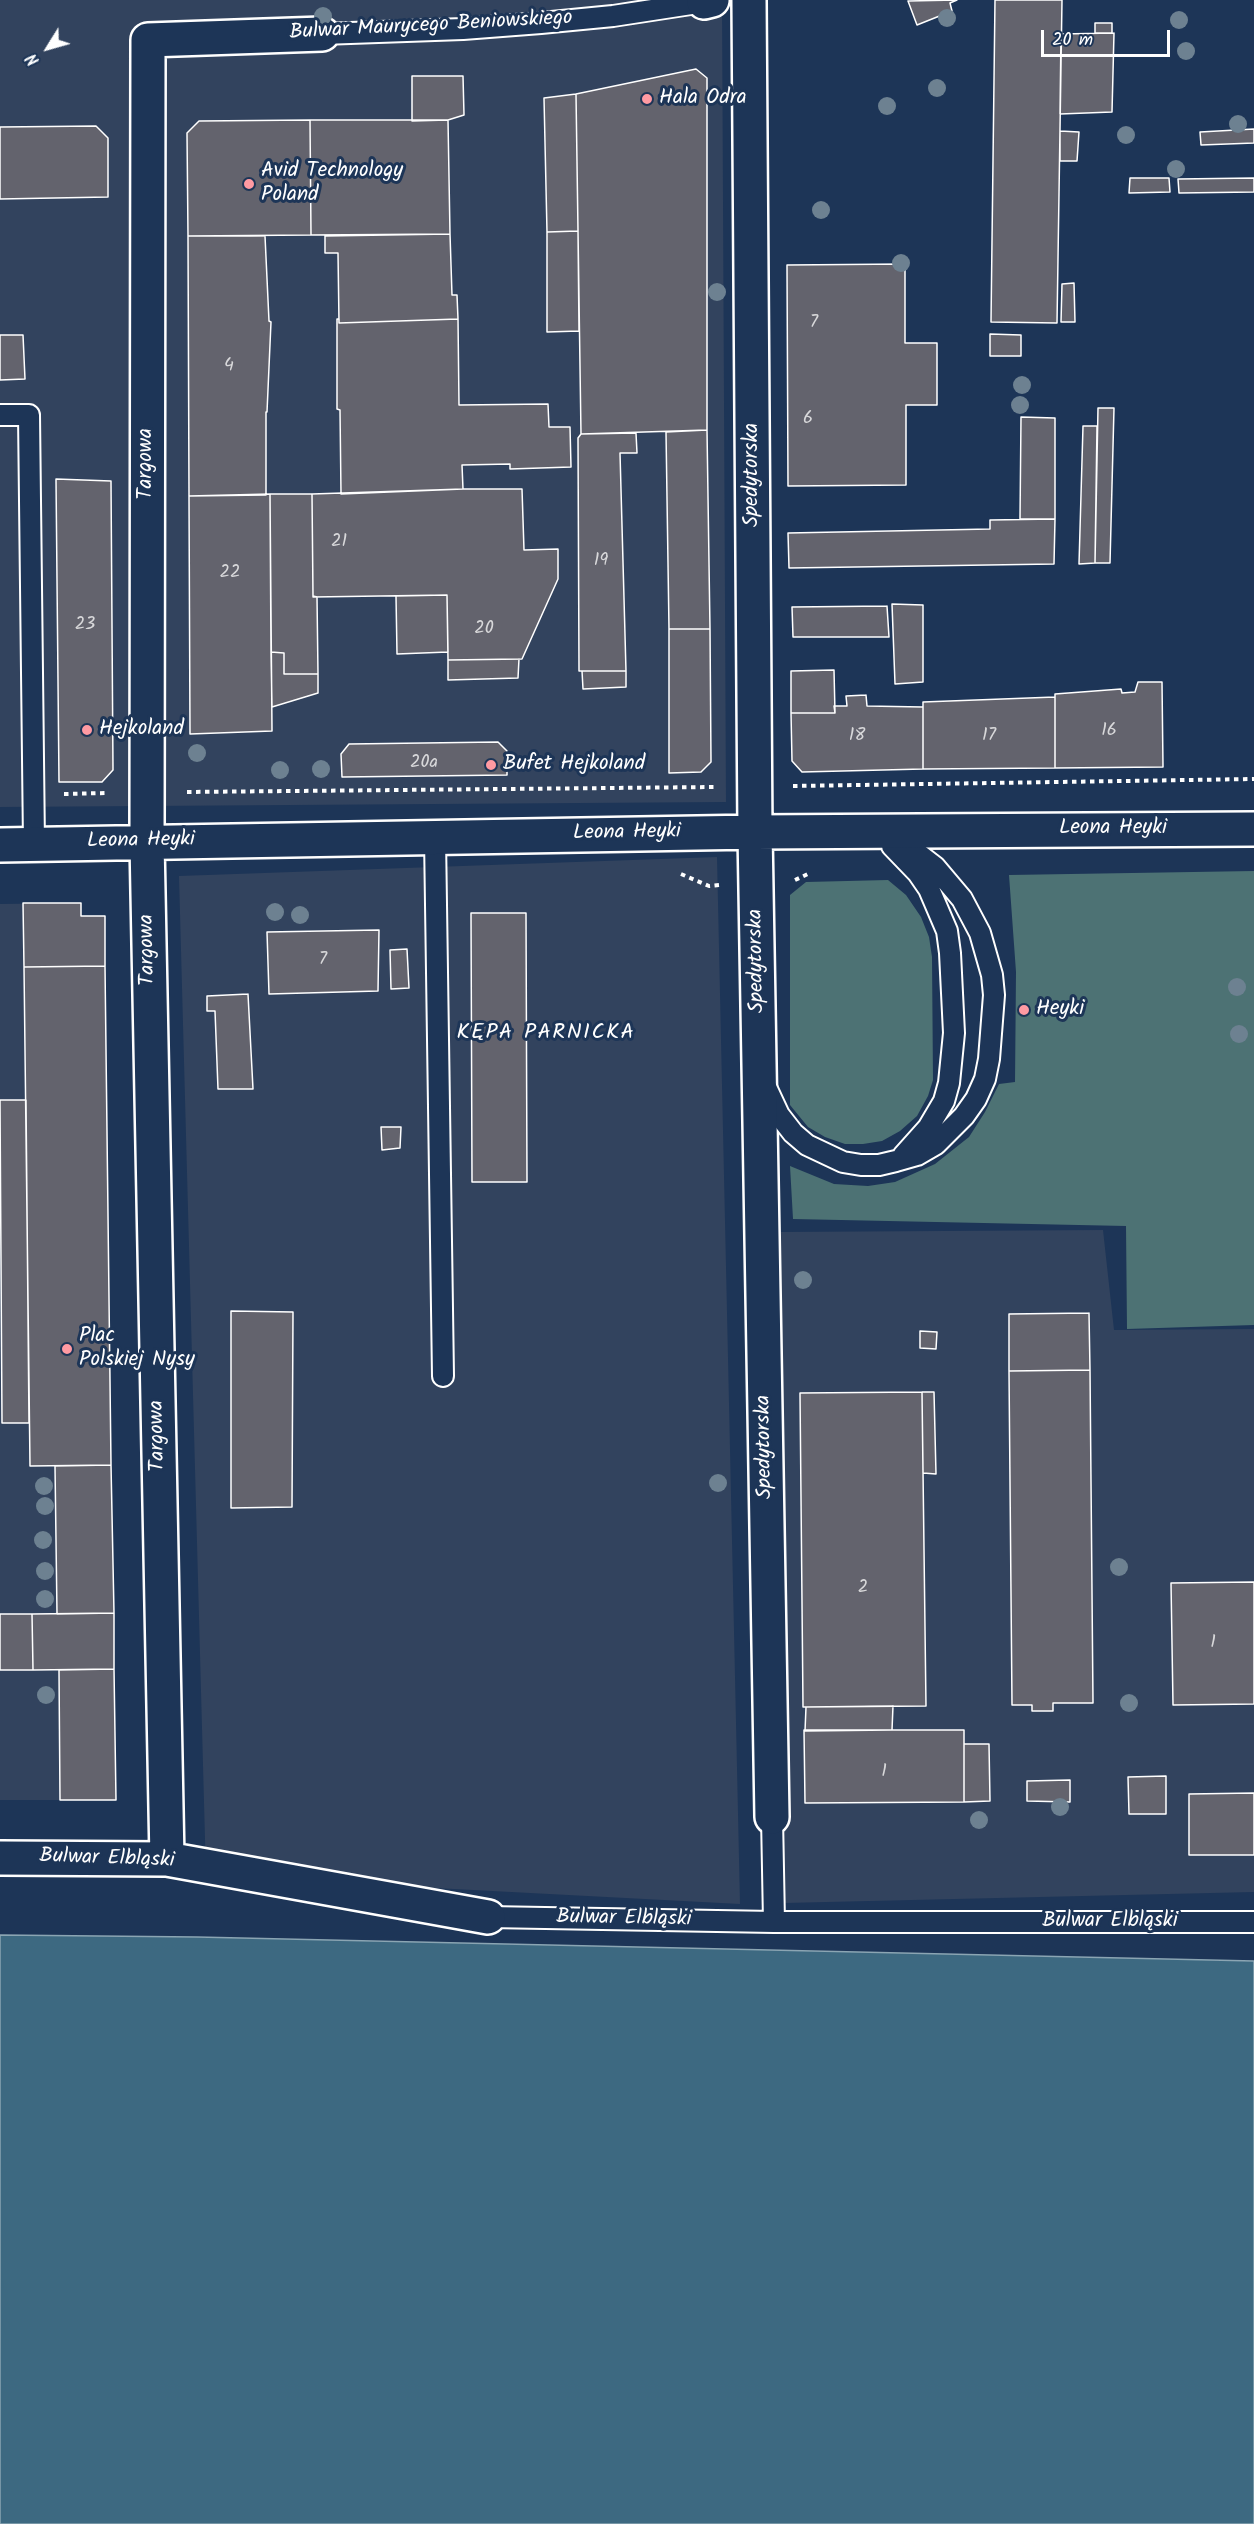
<!DOCTYPE html>
<html>
<head>
<meta charset="utf-8">
<style>
  body { margin:0 }
  #map { position:relative; width:1254px; height:2524px; overflow:hidden; background:#1d3557; font-family:Kalam,sans-serif }
  canvas { display:block }
  .north { position:absolute; left:18px; top:18px; width:60px; height:60px; -webkit-text-stroke:4px #1d3557; paint-order:stroke; rotate:233deg; font-size:16px; font-weight:700; line-height:24px; text-align:center; color:#fff }
  .north::after { content:''; display:block; margin:auto; width:21px; height:27px; background:#fff; clip-path:polygon(50% 0,100% 100%,50% 72%,0 100%) }
  .scale { position:absolute; left:1041px; top:30px; width:129px; height:27px; box-sizing:border-box; border:3px solid #fff; border-top:0; padding-left:8px; font-size:18px; line-height:21px; white-space:nowrap; color:#fff; -webkit-text-stroke:4px #1d3557; paint-order:stroke }
</style>
</head>
<body>
<div id="map">
<canvas width="1254" height="2524"></canvas>
<div class="north">N</div>
<div class="scale">20 m</div>
</div>
<script>
const c = document.querySelector('canvas').getContext('2d');
c.lineJoin = 'round';
function fillPath(path, color) { c.fillStyle = color; c.fill(path, 'evenodd'); }
const shape = rows => new Path2D(rows.map(r => 'M' + r).join(''));
function trace(path, color, width, dash) { c.strokeStyle = color; c.lineWidth = width; c.lineCap = dash ? 'butt' : 'round'; c.setLineDash(dash || []); c.stroke(path); }
function drawText(font, color, halo, rows, align = 'center') {
  c.font = font + ' Kalam,sans-serif'; c.lineWidth = 6; c.setLineDash([]); c.textBaseline = 'middle'; c.strokeStyle = halo; c.fillStyle = color; for (const [text, x, y, turn = 0] of rows) {
    c.save(); c.translate(x, y); c.rotate((+turn || 0) * Math.PI / 180); c.textAlign = isNaN(turn) ? turn : align; if (halo) c.strokeText(text, 0, 0); c.fillText(text, 0, 0); c.restore();
  }
}
fillPath(shape([
  [0,0,722,0,726,802,0,807],
  [717,857,740,1904,206,1876,179,876],
  [81,903,81,916,105,916,116,1800,0,1800,0,904],
  [1103,1230,1114,1330,1254,1329,1254,1892,784,1903,781,1232]
]), '#32435e');
fillPath(shape([
  [1254,871,1254,1325,1127,1329,1126,1226,793,1219,790,1166,834,1184,868,1186,895,1182,935,1164,969,1137,985,1112,999,1084,1015,1082,1016,972,1009,875],
  [888,880,906,895,921,917,929,937,932,957,933,1080,928,1096,917,1116,900,1131,882,1141,863,1144,845,1144,825,1137,808,1127,790,1105,790,895,806,882]
]), '#4d7274');
const water = shape([
  [0,1935,197,1937,1254,1961,1254,2524,0,2524,0,1935]
]);
fillPath(water, '#3d6981');
trace(water, '#8ba5b3', 1.5);
const building = shape([
  [957,0,950,3,952,11,917,25,908,1,957,0],
  [995,0,1062,0,1057,323,991,322,995,0],
  [1095,23,1112,23,1112,33,1095,33,1095,23],
  [1114,33,1112,112,1060,114,1061,34,1114,33],
  [696,69,707,78,707,430,581,434,576,94,696,69],
  [412,76,463,76,464,115,448,120,412,121,412,76],
  [576,94,578,231,547,232,544,98,576,94],
  [310,120,311,235,188,236,187,133,199,121,310,120],
  [310,120,448,120,450,234,311,235,310,120],
  [96,126,108,138,108,197,0,199,0,127,96,126],
  [1254,129,1254,143,1201,145,1200,132,1254,129],
  [1060,131,1079,132,1077,161,1060,161,1060,131],
  [1130,178,1169,178,1170,192,1129,193,1130,178],
  [1254,178,1254,192,1179,193,1178,179,1254,178],
  [578,231,579,331,547,332,547,232,578,231],
  [450,234,452,295,457,295,458,319,339,323,338,253,325,253,325,236,450,234],
  [188,236,265,236,269,321,271,322,267,412,266,412,266,495,189,496,188,236],
  [905,264,905,343,937,343,937,405,906,405,906,485,788,486,787,265,905,264],
  [1074,283,1075,322,1061,322,1062,284,1074,283],
  [337,319,339,319,339,323,458,319,459,405,548,404,549,427,570,427,571,467,510,469,510,464,462,465,463,489,341,494,340,410,337,409,337,319],
  [990,334,1021,335,1021,356,990,356,990,334],
  [0,335,23,335,25,379,0,380,0,335],
  [1098,408,1114,408,1110,563,1095,563,1098,408],
  [1021,417,1055,418,1055,519,1020,519,1021,417],
  [1083,426,1097,426,1095,563,1079,564,1083,426],
  [707,430,710,629,669,629,666,432,707,430],
  [636,433,637,453,620,453,626,671,579,671,578,438,581,434,636,433],
  [56,479,111,481,113,770,102,782,59,782,56,479],
  [463,489,522,489,524,550,558,549,558,579,522,659,448,660,447,595,313,597,312,494,463,489],
  [270,494,272,731,190,734,189,496,270,494],
  [270,494,312,494,313,596,317,597,318,674,284,674,284,653,271,652,270,494],
  [1055,519,1054,564,789,568,788,533,990,529,990,520,1055,519],
  [447,595,448,652,397,654,396,596,447,595],
  [892,604,923,605,923,682,895,684,892,604],
  [887,606,889,637,793,637,792,607,887,606],
  [669,629,710,629,711,762,701,772,669,773,669,629],
  [271,652,284,653,284,674,318,674,318,693,272,707,271,652],
  [519,659,518,678,448,680,448,660,519,659],
  [834,670,835,713,791,713,791,671,834,670],
  [582,671,626,671,626,687,583,689,582,671],
  [1138,682,1162,682,1163,767,1055,768,1055,694,1121,689,1122,693,1135,692,1138,682],
  [866,695,867,706,923,707,923,769,802,772,792,761,791,713,835,713,834,706,847,706,846,696,866,695],
  [1055,697,1055,768,923,769,923,702,1055,697],
  [498,742,507,751,507,775,342,777,341,754,349,744,498,742],
  [23,903,81,903,81,916,105,916,105,966,24,967,23,903],
  [471,913,526,913,527,1182,472,1182,471,913],
  [379,930,378,991,269,994,267,932,379,930],
  [407,949,409,988,391,989,390,950,407,949],
  [105,966,111,1465,30,1466,24,967,105,966],
  [248,994,253,1089,218,1089,215,1011,207,1011,207,996,248,994],
  [0,1100,26,1100,29,1423,2,1423,0,1100],
  [381,1127,401,1127,400,1148,382,1150,381,1127],
  [231,1311,293,1312,292,1507,231,1508,231,1311],
  [1089,1313,1090,1370,1009,1371,1009,1314,1089,1313],
  [920,1331,937,1332,936,1349,920,1348,920,1331],
  [1090,1370,1093,1703,1053,1703,1053,1711,1032,1711,1032,1705,1012,1705,1009,1371,1090,1370],
  [922,1392,934,1392,936,1474,923,1473,922,1392],
  [922,1392,926,1706,803,1707,800,1393,922,1392],
  [111,1465,114,1613,57,1614,55,1466,111,1465],
  [1254,1582,1254,1704,1173,1705,1171,1583,1254,1582],
  [114,1613,114,1669,33,1670,32,1614,114,1613],
  [0,1614,32,1614,33,1670,0,1670,0,1614],
  [114,1669,116,1800,60,1800,59,1670,114,1669],
  [893,1706,892,1730,805,1731,806,1707,893,1706],
  [804,1730,964,1730,964,1802,805,1803,804,1730],
  [964,1744,989,1744,990,1801,964,1802,964,1744],
  [1166,1776,1166,1814,1129,1814,1128,1777,1166,1776],
  [1070,1780,1070,1802,1027,1801,1027,1781,1070,1780],
  [1254,1793,1254,1855,1189,1855,1189,1794,1254,1793]
]);
fillPath(building, '#63636d');
trace(building, '#fff', 1.5);
const service = shape([
  [322,34,463,29,541,23,613,16,704,2],
  [0,415,29,415,34,844],
  [435,837,443,1376],
  [892,846,918,873,929,889,947,931,950,953,954,1033,949,1083,944,1101,928,1128,903,1156],
  [765,1085,779,1115,793,1133,807,1145,843,1162,861,1165,879,1165,896,1161,917,1155,936,1144,964,1116,976,1099,985,1079,989,1059,994,995,992,975,980,933,962,899,935,867,913,850,885,836],
  [772,1817,774,1922],
  [488,1917,774,1922,1254,1922]
]);
const minor = shape([
  [749,0,755,832,772,1817],
  [704,2,712,0],
  [0,845,755,832,1254,829],
  [0,1858,167,1859,488,1917],
  [167,1859,147,842,148,40,322,34]
]);
trace(service, '#fff', 24);
trace(minor, '#fff', 38);
trace(shape([
  [793,786,1254,779],
  [187,792,716,787],
  [64,794,107,793],
  [681,874,709,886,719,885],
  [795,880,810,873]
]), '#fff', 4, [4.5, 4.5]);
trace(service, '#1d3557', 20);
trace(minor, '#1d3557', 33);
c.fillStyle = '#6d8191';
for (const [x, y] of [
  [323,16],
  [947,18],
  [1179,20],
  [1186,51],
  [937,88],
  [887,106],
  [1238,124],
  [1126,135],
  [1176,169],
  [821,210],
  [901,263],
  [717,292],
  [1022,385],
  [1020,405],
  [197,753],
  [321,769],
  [280,770],
  [275,912],
  [300,915],
  [1237,987],
  [1239,1034],
  [803,1280],
  [718,1483],
  [44,1486],
  [45,1506],
  [43,1540],
  [1119,1567],
  [45,1571],
  [45,1599],
  [46,1695],
  [1129,1703],
  [1060,1807],
  [979,1820]
]) { c.beginPath(); c.arc(x, y, 9, 0, 2 * Math.PI); c.fill(); }
for (const [x, y, r, color] of [
  [647,99,6,"#ff9aa2"],
  [249,184,6,"#ff9aa2"],
  [87,730,6,"#ff9aa2"],
  [491,765,6,"#ff9aa2"],
  [1024,1010,6,"#ff9aa2"],
  [67,1349,6,"#ff9aa2"]
]) { const dot = new Path2D(); dot.arc(x, y, r, 0, 2 * Math.PI); c.fillStyle = color; c.fill(dot); trace(dot, '#1d3557', 2); }
drawText('18px', '#d8d8da', null, [
  ["7",814,324],
  ["4",229,367],
  ["6",808,420],
  ["21",339,543],
  ["19",601,562],
  ["22",230,574],
  ["23",85,626],
  ["20",484,630],
  ["16",1109,732],
  ["18",857,737],
  ["17",989,737],
  ["20a",424,764],
  ["7",323,961],
  ["2",863,1589],
  ["1",1213,1644],
  ["1",884,1773]
]);
drawText('21px', '#fff', '#1d3557', [
  ["Bulwar Maurycego Beniowskiego",431,27,-3],
  ["Targowa",147,464,-90],
  ["Spedytorska",753,475,-90],
  ["Leona Heyki",1113,829],
  ["Leona Heyki",627,834,-1],
  ["Leona Heyki",141,842,-1],
  ["Targowa",149,950,-91],
  ["Spedytorska",758,961,-91],
  ["Targowa",159,1436,-91],
  ["Spedytorska",766,1447,-91],
  ["Bulwar Elbląski",107,1860,2],
  ["Bulwar Elbląski",624,1920,1],
  ["Bulwar Elbląski",1110,1922]
]);
drawText('21px', '#fff', '#1d3557', [
  ["Hala Odra",659,99],
  ["Avid Technology",261,172],
  ["Poland",261,196],
  ["Hejkoland",99,730],
  ["Bufet Hejkoland",503,765],
  ["Heyki",1036,1010],
  ["Plac",79,1337],
  ["Polskiej Nysy",79,1361]
], 'left');
c.letterSpacing = '1.5px';
drawText('22px', '#fff', '#1d3557', [
  ["KĘPA PARNICKA",546,1034]
]);
c.letterSpacing = '0px';
</script>
</body>
</html>
